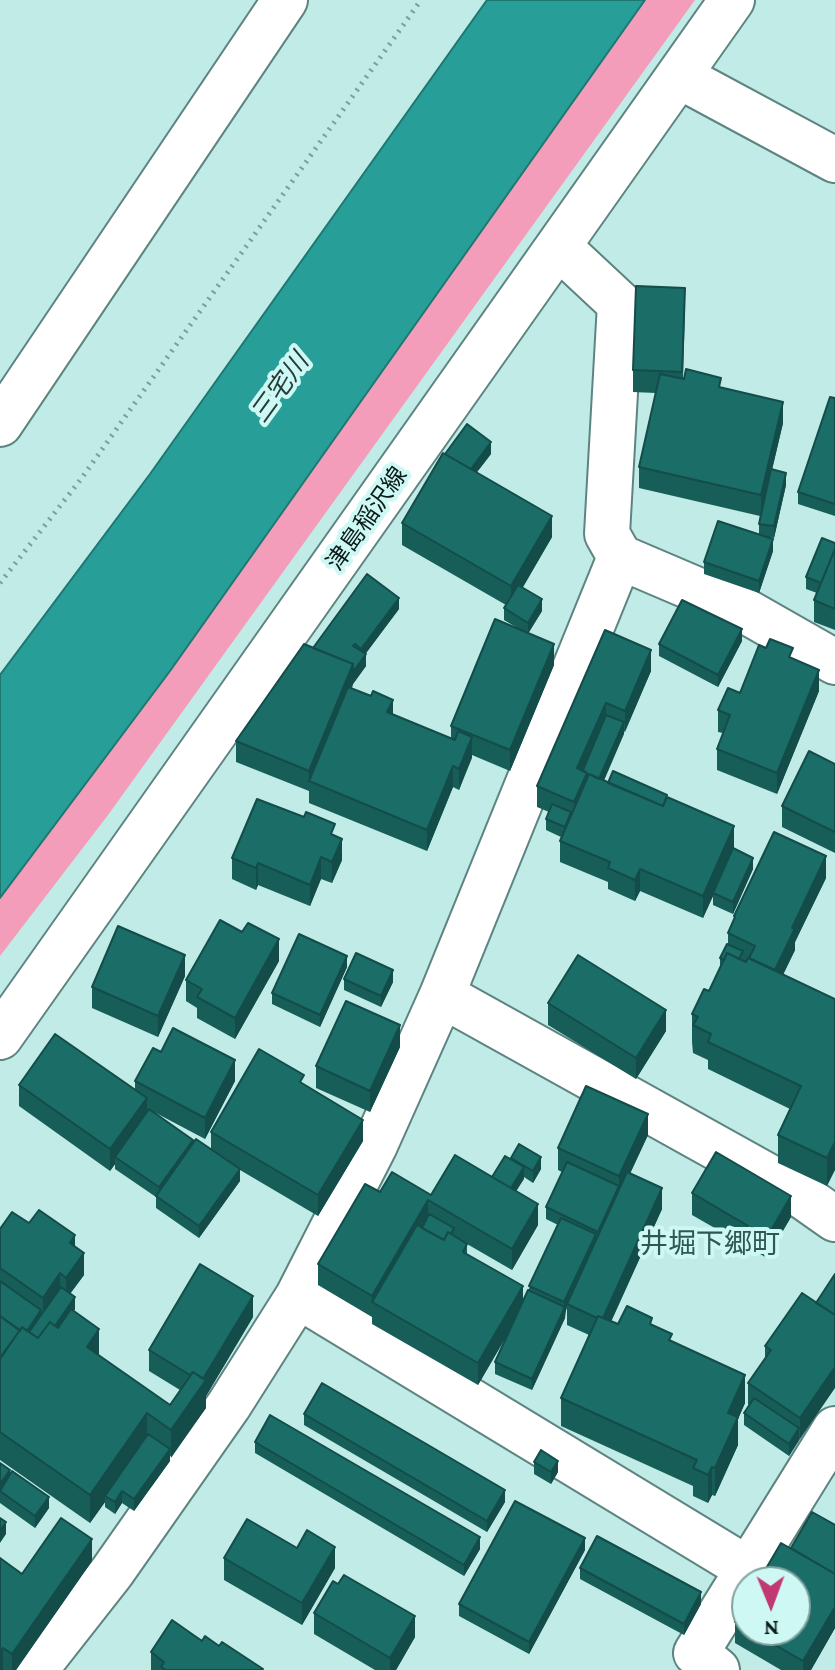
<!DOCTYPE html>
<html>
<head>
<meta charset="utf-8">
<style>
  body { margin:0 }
  #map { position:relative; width:835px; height:1670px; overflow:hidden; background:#c0ebe6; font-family:"Crimson Pro",serif }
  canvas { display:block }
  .north { position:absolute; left:731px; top:1566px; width:80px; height:80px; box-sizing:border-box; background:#cdf8f4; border:2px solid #7fa09c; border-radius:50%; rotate:179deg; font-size:22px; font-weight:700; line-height:32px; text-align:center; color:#0b1b19 }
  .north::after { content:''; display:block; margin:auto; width:28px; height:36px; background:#c23873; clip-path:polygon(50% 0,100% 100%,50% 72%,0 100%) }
</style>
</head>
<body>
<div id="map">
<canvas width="835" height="1670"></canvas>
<div class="north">N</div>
</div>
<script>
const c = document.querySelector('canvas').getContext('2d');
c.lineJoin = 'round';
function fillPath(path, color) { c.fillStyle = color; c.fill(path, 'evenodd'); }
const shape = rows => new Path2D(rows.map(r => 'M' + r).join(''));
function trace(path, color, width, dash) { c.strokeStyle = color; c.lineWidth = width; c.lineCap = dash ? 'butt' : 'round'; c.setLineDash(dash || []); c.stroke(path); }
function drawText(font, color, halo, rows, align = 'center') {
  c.font = font + ' "Crimson Pro","Noto Sans JP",serif'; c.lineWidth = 8; c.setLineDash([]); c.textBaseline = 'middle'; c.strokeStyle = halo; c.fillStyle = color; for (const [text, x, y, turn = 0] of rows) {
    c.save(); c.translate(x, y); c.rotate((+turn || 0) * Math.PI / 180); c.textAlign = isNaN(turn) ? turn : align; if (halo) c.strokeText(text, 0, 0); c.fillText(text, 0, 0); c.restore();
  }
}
fillPath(shape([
  [645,0,695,0,108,815,0,956,0,898,170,671]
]), '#f49dba');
const water = shape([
  [487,0,645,0,170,671,0,898,0,675,150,474,487,0]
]);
fillPath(water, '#279e97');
trace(water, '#1f7771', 2);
const street = shape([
  [679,76,835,160],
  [559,247,620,304,607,534,620,557,742,609,835,662],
  [0,424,285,0],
  [442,995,798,1193,835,1219],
  [298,1296,748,1569],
  [35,1670,112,1572,229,1405,298,1296,375,1145,442,995,620,557],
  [717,1670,696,1653,835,1429]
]);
const secondary = shape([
  [0,1037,732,0]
]);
trace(street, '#5d8481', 48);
trace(secondary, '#5d8481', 48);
trace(shape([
  [0,583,81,479,421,0]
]), '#7d9e9a', 5, [2, 6]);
trace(street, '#fff', 44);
trace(secondary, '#fff', 44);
fillPath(shape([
  [685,309,683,379,721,388,783,423,772,470,786,485,774,538,767,537,773,551,759,593,704,574,704,562,759,534,759,524,760,516,639,488,639,467,656,393,633,392,633,370],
  [835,398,835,516,798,504,798,492],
  [491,454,477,472,552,537,522,588,542,611,528,633,554,665,510,771,472,755,459,790,453,787,427,851,309,803,309,791,236,762,236,741,313,648,399,609,365,654,366,666,353,684,352,688,393,714,451,739,451,726,519,629,504,620,504,608,506,605,402,545,402,523],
  [835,543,835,630,814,622,814,600,817,593,806,589,806,577],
  [605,630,651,671,603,781,667,798,734,847,733,849,753,869,733,914,713,905,713,896,703,918,640,891,635,901,608,889,608,882,560,862,560,841,561,837,546,830,546,819,549,812,537,807,537,786],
  [742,641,718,687,659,656,659,644],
  [793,658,819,691,777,794,717,770,717,749,723,733,718,732,718,710,740,693],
  [835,764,835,853,782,827,782,806],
  [335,836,342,860,332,883,321,879,310,906,258,885,256,890,232,879,232,858],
  [826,878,795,942,795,950,783,974,835,999,827,1186,778,1163,778,1135,790,1109,708,1069,708,1060,693,1053,692,1042,692,1014,709,991,720,968,720,958,728,944,728,933,734,920,734,916],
  [279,961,235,1039,197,1018,197,1008,186,1001,186,980],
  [347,967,320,1027,272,1004,272,993],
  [185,976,158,1037,92,1008,92,987],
  [344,979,393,982,381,1007,344,990],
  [548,1003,666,1031,636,1079,548,1025],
  [400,1047,370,1112,316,1088,316,1066],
  [135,1081,235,1081,205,1139,154,1112,193,1143,211,1149,211,1132,304,1085,363,1141,318,1216,240,1170,240,1181,199,1238,156,1208,156,1197,115,1169,115,1164,110,1171,19,1106,19,1085,135,1090],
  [648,1135,630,1173,662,1209,611,1322,618,1324,652,1325,745,1403,738,1419,738,1445,715,1496,712,1495,708,1503,693,1496,693,1486,561,1426,561,1398,589,1335,567,1325,567,1308,565,1312,565,1318,532,1390,495,1374,495,1362,511,1328,478,1385,372,1324,372,1317,318,1285,318,1264,380,1192,431,1195,492,1177,511,1160,511,1158,541,1169,533,1183,524,1177,516,1191,538,1225,512,1270,467,1244,467,1254,523,1302,558,1225,546,1219,546,1207,562,1172,558,1170,558,1148],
  [692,1193,791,1217,767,1258,692,1215],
  [29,1223,75,1247,84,1275,70,1294,75,1309,74,1311,99,1356,170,1405,180,1390,149,1371,149,1350,253,1317,206,1396,206,1408,170,1457,170,1461,134,1511,122,1503,115,1514,105,1507,105,1502,90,1523,0,1460,0,1229],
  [802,1293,800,1439,789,1456,744,1425,744,1413,749,1405,748,1404,748,1383,765,1358,765,1346],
  [304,1414,505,1502,487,1532,304,1425],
  [255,1442,480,1549,464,1576,255,1453],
  [534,1462,558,1472,551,1484,534,1474],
  [0,1463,10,1475,49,1508,35,1528,0,1503],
  [835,1525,835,1628,811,1670,781,1670,735,1643,735,1622,747,1602,747,1630,795,1630,791,1548],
  [297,1548,335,1568,302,1625,224,1580,224,1558],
  [585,1550,529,1654,459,1616,459,1604],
  [0,1558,22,1574,92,1561,16,1670,3,1670],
  [580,1568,701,1604,684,1635,580,1579],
  [314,1613,415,1637,396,1670,375,1670,314,1634],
  [202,1641,219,1646,263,1670,151,1670,151,1652]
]), '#175e59');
fillPath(shape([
  [783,402,783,423,761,516,761,495],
  [491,442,491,454,467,485,467,474],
  [786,473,786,485,774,538,774,526],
  [552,516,552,537,511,608,511,586],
  [773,539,773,551,759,593,759,581],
  [399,598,399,609,361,660,361,649],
  [542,599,542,611,528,634,528,623],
  [742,629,742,641,718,687,718,675],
  [554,644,554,665,510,771,510,750],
  [651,650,651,671,625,732,625,711],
  [366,654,366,666,353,684,313,783,309,781,309,792,309,771,353,664],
  [819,670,819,691,777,794,777,773],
  [393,700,393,721,387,712],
  [606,703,606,724,582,778,577,768],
  [624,722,624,734,597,797,597,785],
  [472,737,472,758,459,790,459,769],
  [453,766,453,787,427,851,427,830],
  [587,773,587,794,574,823,574,802],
  [734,826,734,847,714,894,713,893,713,896,703,918,703,896],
  [342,839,342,860,332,883,332,862],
  [826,856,826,878,795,942,795,950,773,996,773,974,792,928],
  [321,857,321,879,310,906,310,885],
  [753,858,753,869,733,914,733,902],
  [258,863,258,885,256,890,256,868],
  [640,869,640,891,635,901,635,880],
  [279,939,279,961,235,1039,235,1018],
  [185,955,185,976,158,1037,158,1016],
  [347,956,347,967,320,1027,320,1015],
  [393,970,393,982,381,1007,381,996],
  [666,1010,666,1031,636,1079,636,1058],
  [400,1025,400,1047,370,1112,370,1091],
  [235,1060,235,1081,205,1139,205,1118],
  [147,1098,147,1120,115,1157,115,1164,110,1171,110,1149],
  [648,1114,648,1135,598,1243,598,1232,619,1186,619,1176],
  [363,1120,363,1141,318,1216,318,1195],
  [193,1140,193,1152,159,1199,159,1187],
  [835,1142,835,1170,827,1186,827,1158],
  [541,1157,541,1169,533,1183,533,1171],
  [524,1167,524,1179,508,1204,508,1193],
  [240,1169,240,1181,199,1238,199,1226],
  [662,1188,662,1209,602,1341,602,1320],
  [791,1196,791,1217,767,1258,767,1237],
  [428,1200,428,1221,372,1302,372,1317,372,1296],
  [538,1204,538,1225,512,1270,512,1249],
  [596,1234,596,1245,567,1304,565,1318,532,1390,532,1379,564,1309,564,1302],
  [75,1235,75,1256,70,1243],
  [84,1253,84,1275,66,1299,66,1278],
  [60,1273,60,1294,43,1319,43,1298],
  [523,1286,523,1308,478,1385,478,1363],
  [253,1296,253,1317,206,1396,206,1408,171,1458,171,1430],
  [75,1297,75,1309,37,1363,37,1352],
  [41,1310,41,1322,22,1338],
  [99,1329,99,1356,87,1347],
  [835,1367,835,1388,800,1439,800,1418],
  [745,1375,745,1403,738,1419,738,1445,715,1496,715,1468,728,1413],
  [147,1413,147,1441,105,1496,105,1502,90,1523,90,1495],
  [799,1428,799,1440,789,1456,789,1444],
  [170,1449,170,1461,134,1511,134,1499],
  [558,1461,558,1472,551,1484,551,1472],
  [712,1467,712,1495,708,1503,708,1475],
  [10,1470,10,1482,0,1491,0,1484],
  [505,1490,505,1502,487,1532,487,1521],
  [122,1491,122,1503,115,1514,115,1502],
  [49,1497,49,1508,35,1528,35,1516],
  [6,1522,6,1534,0,1543,0,1531],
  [480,1537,480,1549,464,1576,464,1565],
  [585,1538,585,1550,529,1654,529,1642],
  [92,1539,92,1561,16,1670,12,1670,12,1654],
  [335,1547,335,1568,302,1625,302,1603],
  [701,1592,701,1604,684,1635,684,1624],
  [835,1607,835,1628,811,1670,803,1670,803,1661],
  [415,1616,415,1637,396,1670,390,1670,390,1658],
  [3,1648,3,1670,0,1670,0,1653]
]), '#134c49');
const building = shape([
  [636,286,685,288,682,372,633,370,636,286],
  [686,369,721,378,719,387,783,402,761,495,639,467,660,374,684,379,686,369],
  [830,397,835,398,835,504,798,492,830,397],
  [467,424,491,442,471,469,445,454,467,424],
  [443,453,552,516,511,586,402,523,443,453],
  [771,469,786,473,774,526,759,524,771,469],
  [718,521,773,539,759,581,704,562,718,521],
  [822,538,835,543,835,549,821,583,806,577,822,538],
  [835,549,835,609,814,600,835,549],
  [367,574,399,598,361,649,355,644,353,646,366,654,353,672,353,664,313,648,367,574],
  [518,585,542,599,528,623,504,608,518,585],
  [682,600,742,629,718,675,659,644,682,600],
  [495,619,554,644,510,750,451,726,495,619],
  [605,630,651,650,625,711,606,703,577,768,587,773,574,802,537,786,605,630],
  [770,639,793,648,789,657,819,670,777,773,717,749,730,715,718,710,728,688,740,693,759,645,766,648,770,639],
  [304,644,353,664,309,771,236,741,304,644],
  [348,687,371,696,373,691,393,700,387,712,455,740,458,731,472,737,459,769,453,766,427,830,309,781,348,687],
  [606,715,624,722,599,779,589,774,587,778,587,773,583,770,606,715],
  [809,751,835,764,835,832,782,806,809,751],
  [613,771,667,795,663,806,608,783,613,771],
  [589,774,663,806,667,797,734,826,703,896,640,869,635,880,608,868,610,862,560,841,589,774],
  [257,799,304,817,306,812,335,824,331,834,342,839,332,862,321,857,310,885,258,863,256,868,232,858,257,799],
  [552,804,571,812,565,827,546,819,552,804],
  [774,832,826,856,792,928,795,928,775,970,749,958,755,946,728,933,735,917,734,916,774,832],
  [733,848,753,858,733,902,713,893,733,848],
  [220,920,242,932,248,923,279,939,235,1018,197,997,202,989,186,980,220,920],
  [118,926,185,955,158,1016,92,987,118,926],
  [299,934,347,956,320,1015,272,993,299,934],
  [727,944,743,951,739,959,727,953,724,960,720,958,727,944],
  [356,953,393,970,381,996,344,979,356,953],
  [727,953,746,962,748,958,835,999,835,1142,827,1158,778,1135,801,1086,708,1042,711,1034,693,1025,698,1017,692,1014,704,989,709,991,727,953],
  [578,955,666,1010,636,1058,548,1003,578,955],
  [346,1001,400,1025,370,1091,316,1066,346,1001],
  [173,1028,235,1060,205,1118,135,1081,153,1048,161,1052,173,1028],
  [55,1034,147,1098,110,1149,19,1085,55,1034],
  [259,1049,304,1075,300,1082,363,1120,318,1195,211,1132,259,1049],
  [586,1086,648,1114,619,1176,558,1148,586,1086],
  [149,1109,193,1140,159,1187,115,1157,149,1109],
  [196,1139,240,1169,199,1226,156,1196,196,1139],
  [519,1144,541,1157,533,1171,511,1158,519,1144],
  [716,1152,791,1196,767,1237,692,1193,716,1152],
  [455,1155,538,1204,512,1249,428,1200,372,1296,318,1264,365,1184,380,1192,392,1172,431,1195,455,1155],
  [505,1156,524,1167,511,1188,492,1177,505,1156],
  [567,1162,619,1186,598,1232,546,1207,567,1162],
  [627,1172,662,1188,603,1318,598,1316,597,1318,567,1304,627,1172],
  [39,1210,75,1235,70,1243,84,1253,66,1278,60,1273,43,1298,0,1268,0,1229,12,1212,29,1223,39,1210],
  [429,1214,454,1228,451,1234,448,1232,444,1240,422,1228,429,1214],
  [561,1218,596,1234,564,1302,529,1286,561,1218],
  [417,1225,444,1240,448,1232,467,1244,463,1252,523,1286,478,1363,372,1302,417,1225],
  [200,1264,253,1296,203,1379,193,1372,190,1375,149,1350,200,1264],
  [835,1274,835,1315,816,1303,835,1274],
  [0,1281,41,1310,27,1331,22,1327,20,1331,0,1316,0,1281],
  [61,1287,75,1297,55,1326,50,1322,38,1338,29,1332,61,1287],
  [528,1290,565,1307,532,1379,495,1362,528,1290],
  [802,1293,835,1315,835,1367,800,1418,748,1383,771,1350,765,1346,802,1293],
  [627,1306,652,1318,650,1324,672,1334,669,1340,745,1375,728,1413,738,1417,715,1468,712,1467,708,1475,693,1468,697,1460,561,1398,598,1316,618,1324,627,1306],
  [71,1309,99,1329,87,1347,170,1405,193,1372,206,1380,171,1430,147,1413,90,1495,0,1432,0,1359,22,1327,38,1338,50,1322,58,1328,71,1309],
  [0,1316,20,1330,0,1358,0,1316],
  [322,1383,505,1490,487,1521,304,1414,322,1383],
  [754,1398,799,1428,789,1444,744,1413,754,1398],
  [270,1415,480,1537,464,1565,255,1442,270,1415],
  [148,1434,170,1449,134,1499,122,1491,115,1502,105,1496,148,1434],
  [541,1450,558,1461,551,1472,534,1462,541,1450],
  [0,1463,10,1470,0,1484,0,1463],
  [12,1471,49,1497,35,1516,0,1491,12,1471],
  [515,1501,585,1538,529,1642,459,1604,515,1501],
  [812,1512,835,1525,835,1574,791,1548,812,1512],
  [0,1518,6,1522,0,1531,0,1518],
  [61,1518,92,1539,12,1654,3,1648,0,1653,0,1558,22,1574,61,1518],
  [247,1519,297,1548,307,1530,335,1547,302,1603,224,1558,247,1519],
  [597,1536,701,1592,684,1624,580,1568,597,1536],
  [781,1543,835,1574,835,1607,803,1661,749,1630,795,1630,795,1582,758,1582,781,1543],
  [344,1575,415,1616,390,1658,314,1613,333,1581,338,1584,344,1575],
  [747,1602,747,1629,735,1622,747,1602],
  [172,1620,202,1641,205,1636,219,1646,222,1642,263,1669,262,1670,166,1670,161,1667,164,1662,151,1652,172,1620]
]);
fillPath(building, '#1b6d68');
trace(building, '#134c49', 2);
drawText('24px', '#0b1b19', '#cdf8f4', [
  ["津島稲沢線",367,519,-55]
]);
drawText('italic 26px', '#243d3b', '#cdf8f4', [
  ["三宅川",280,388,-54]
]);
drawText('28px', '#315754', '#cdf8f4', [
  ["井堀下郷町",710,1244]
]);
</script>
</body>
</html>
